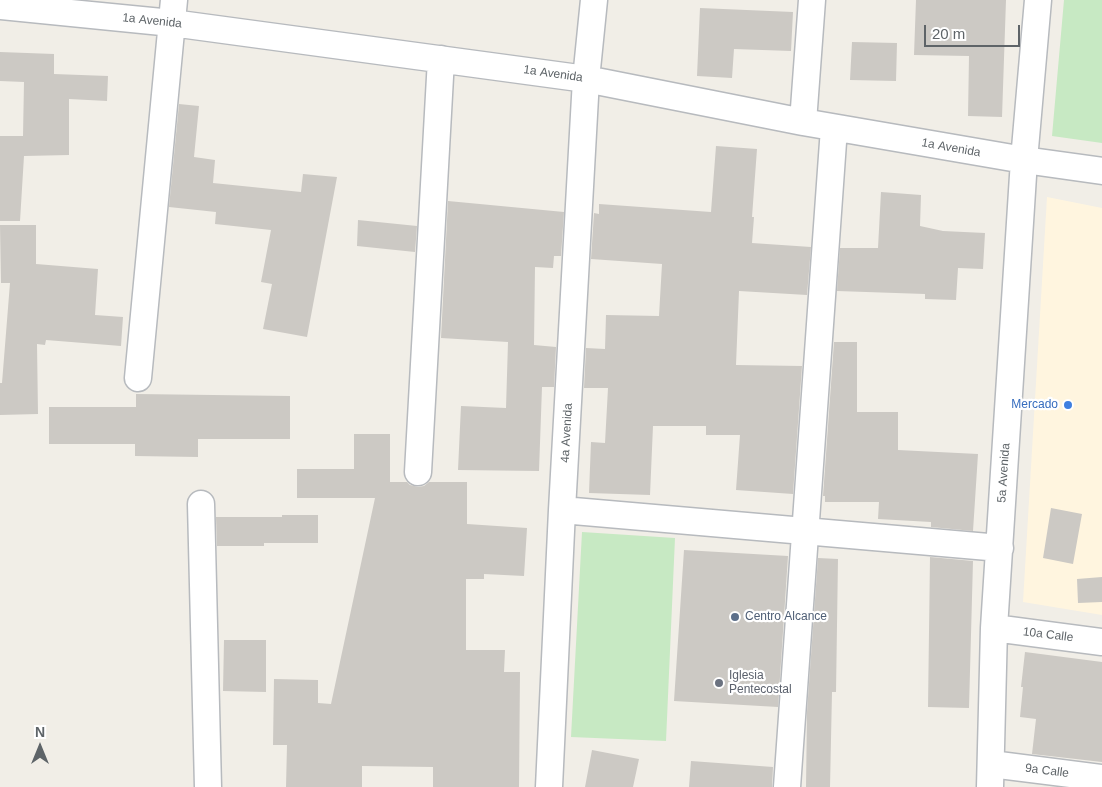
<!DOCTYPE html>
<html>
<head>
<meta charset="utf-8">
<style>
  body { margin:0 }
  #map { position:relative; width:1102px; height:787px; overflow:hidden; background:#f1eee7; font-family:Arial,sans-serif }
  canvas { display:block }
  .north { position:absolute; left:15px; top:722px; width:50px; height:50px; -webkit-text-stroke:4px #fff; paint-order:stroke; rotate:0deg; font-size:14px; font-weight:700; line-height:20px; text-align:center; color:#5e6468 }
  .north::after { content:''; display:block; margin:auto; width:18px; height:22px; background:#5e6468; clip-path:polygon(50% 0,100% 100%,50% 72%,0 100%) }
  .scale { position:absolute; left:924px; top:25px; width:96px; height:22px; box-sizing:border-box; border:2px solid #5e6468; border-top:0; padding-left:6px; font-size:15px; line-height:18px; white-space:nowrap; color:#5e6468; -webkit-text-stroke:4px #fff; paint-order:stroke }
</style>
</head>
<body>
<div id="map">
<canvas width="1102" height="787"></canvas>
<div class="north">N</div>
<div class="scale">20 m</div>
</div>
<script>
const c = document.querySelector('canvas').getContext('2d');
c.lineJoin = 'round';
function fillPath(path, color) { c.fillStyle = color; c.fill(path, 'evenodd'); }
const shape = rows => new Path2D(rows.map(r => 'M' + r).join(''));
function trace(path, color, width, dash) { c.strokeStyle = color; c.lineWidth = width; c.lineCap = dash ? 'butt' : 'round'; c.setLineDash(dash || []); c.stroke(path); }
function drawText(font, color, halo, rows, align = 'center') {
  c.font = font + ' Arial,sans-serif'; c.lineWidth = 4.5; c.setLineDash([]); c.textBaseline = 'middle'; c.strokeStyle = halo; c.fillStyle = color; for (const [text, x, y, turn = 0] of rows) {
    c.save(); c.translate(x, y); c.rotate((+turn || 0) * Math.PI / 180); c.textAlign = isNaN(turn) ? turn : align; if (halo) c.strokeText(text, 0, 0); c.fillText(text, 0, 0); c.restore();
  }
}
fillPath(shape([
  [1047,197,1102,208,1102,615,1023,602]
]), '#fff5df');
fillPath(shape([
  [1064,0,1102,0,1102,143,1052,136],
  [582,532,675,538,666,741,571,737]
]), '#c7e9c3');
fillPath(shape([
  [916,0,1006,0,1002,117,968,116,969,56,914,55],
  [700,8,793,12,791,51,734,49,732,78,697,76],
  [852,42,897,43,896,81,850,80],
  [0,52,54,54,54,74,108,76,107,101,69,99,69,155,24,156,20,221,0,221,0,136,23,136,24,82,0,81],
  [179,104,199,106,194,157,215,160,213,183,301,192,303,174,337,177,307,337,263,329,272,284,261,282,271,230,215,224,216,212,169,207],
  [716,146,757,149,752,217,754,217,752,243,811,247,807,295,739,291,736,365,802,366,793,494,736,490,740,435,706,435,706,426,653,426,650,495,589,493,591,442,605,443,608,388,584,388,586,348,605,349,606,315,659,316,662,264,591,259,594,213,599,214,599,204,711,212],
  [881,192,921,195,920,226,943,231,985,233,983,269,958,268,956,300,925,299,925,294,837,291,840,248,878,248],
  [448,201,564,212,561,256,554,256,553,268,535,267,534,345,556,347,554,387,542,387,539,471,458,470,461,406,506,408,508,342,441,338],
  [358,220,417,226,415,252,357,246],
  [0,225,36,225,36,264,98,269,95,315,123,317,121,346,46,340,45,345,37,344,38,414,0,415,0,383,2,383,10,283,1,283],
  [834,342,857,342,857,412,898,412,898,450,978,454,973,531,931,527,931,522,878,519,879,502,825,502,825,496,823,496],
  [136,394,290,396,290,439,198,439,198,457,135,456,135,444,49,444,49,407,136,407],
  [354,434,390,434,390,482,407,482,410,485,418,487,424,486,429,482,467,482,467,524,527,528,524,576,484,574,484,579,466,579,466,650,505,650,504,672,520,672,519,787,433,787,433,767,362,766,362,787,286,787,287,745,273,745,274,679,318,680,318,703,331,704,375,498,297,498,297,469,354,469],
  [1051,508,1082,514,1073,564,1043,558],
  [282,515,318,515,318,543,264,543,264,546,217,546,216,517,282,517],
  [684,550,788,556,778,707,674,701],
  [930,557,973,561,969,708,928,707],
  [818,558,838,559,836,692,832,692,830,787,806,787,807,712],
  [1102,577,1102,602,1078,603,1077,579],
  [224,640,266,640,266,692,223,691],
  [1025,652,1102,662,1102,762,1032,754,1036,719,1020,717,1023,687,1021,687],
  [592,750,639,759,633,787,585,787],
  [691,761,773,767,772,787,689,787]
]), '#ccc9c4');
const street = shape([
  [0,6,172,23,586,79,803,122,1024,160,1102,171],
  [803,122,812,0],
  [138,378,174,0],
  [418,472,441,59],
  [201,504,208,787],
  [562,510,1000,548],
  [994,628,1102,642],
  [991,764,1102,778],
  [549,787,562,510,586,79,594,0],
  [787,787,834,128],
  [990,787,994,628,1024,160,1038,0]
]);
trace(street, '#b7babe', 29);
trace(street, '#fff', 26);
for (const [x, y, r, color] of [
  [1068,405,5,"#3f7fe0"],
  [735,617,5,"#5c6f8a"],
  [719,683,5,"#6b7280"]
]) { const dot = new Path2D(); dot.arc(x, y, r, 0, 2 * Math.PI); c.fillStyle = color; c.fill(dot); trace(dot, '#fff', 2); }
drawText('12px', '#5e6468', '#fff', [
  ["1a Avenida",152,21,6],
  ["1a Avenida",553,74,8],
  ["1a Avenida",951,148,10],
  ["4a Avenida",567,433,-87],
  ["5a Avenida",1004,473,-86],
  ["10a Calle",1048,635,7],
  ["9a Calle",1047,771,7]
]);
drawText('12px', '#366cbe', '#fff', [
  ["Mercado",1058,405]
], 'right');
drawText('12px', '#4e5e75', '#fff', [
  ["Centro Alcance",745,617]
], 'left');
drawText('12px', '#5b616d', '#fff', [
  ["Iglesia",729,676],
  ["Pentecostal",729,690]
], 'left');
</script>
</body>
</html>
